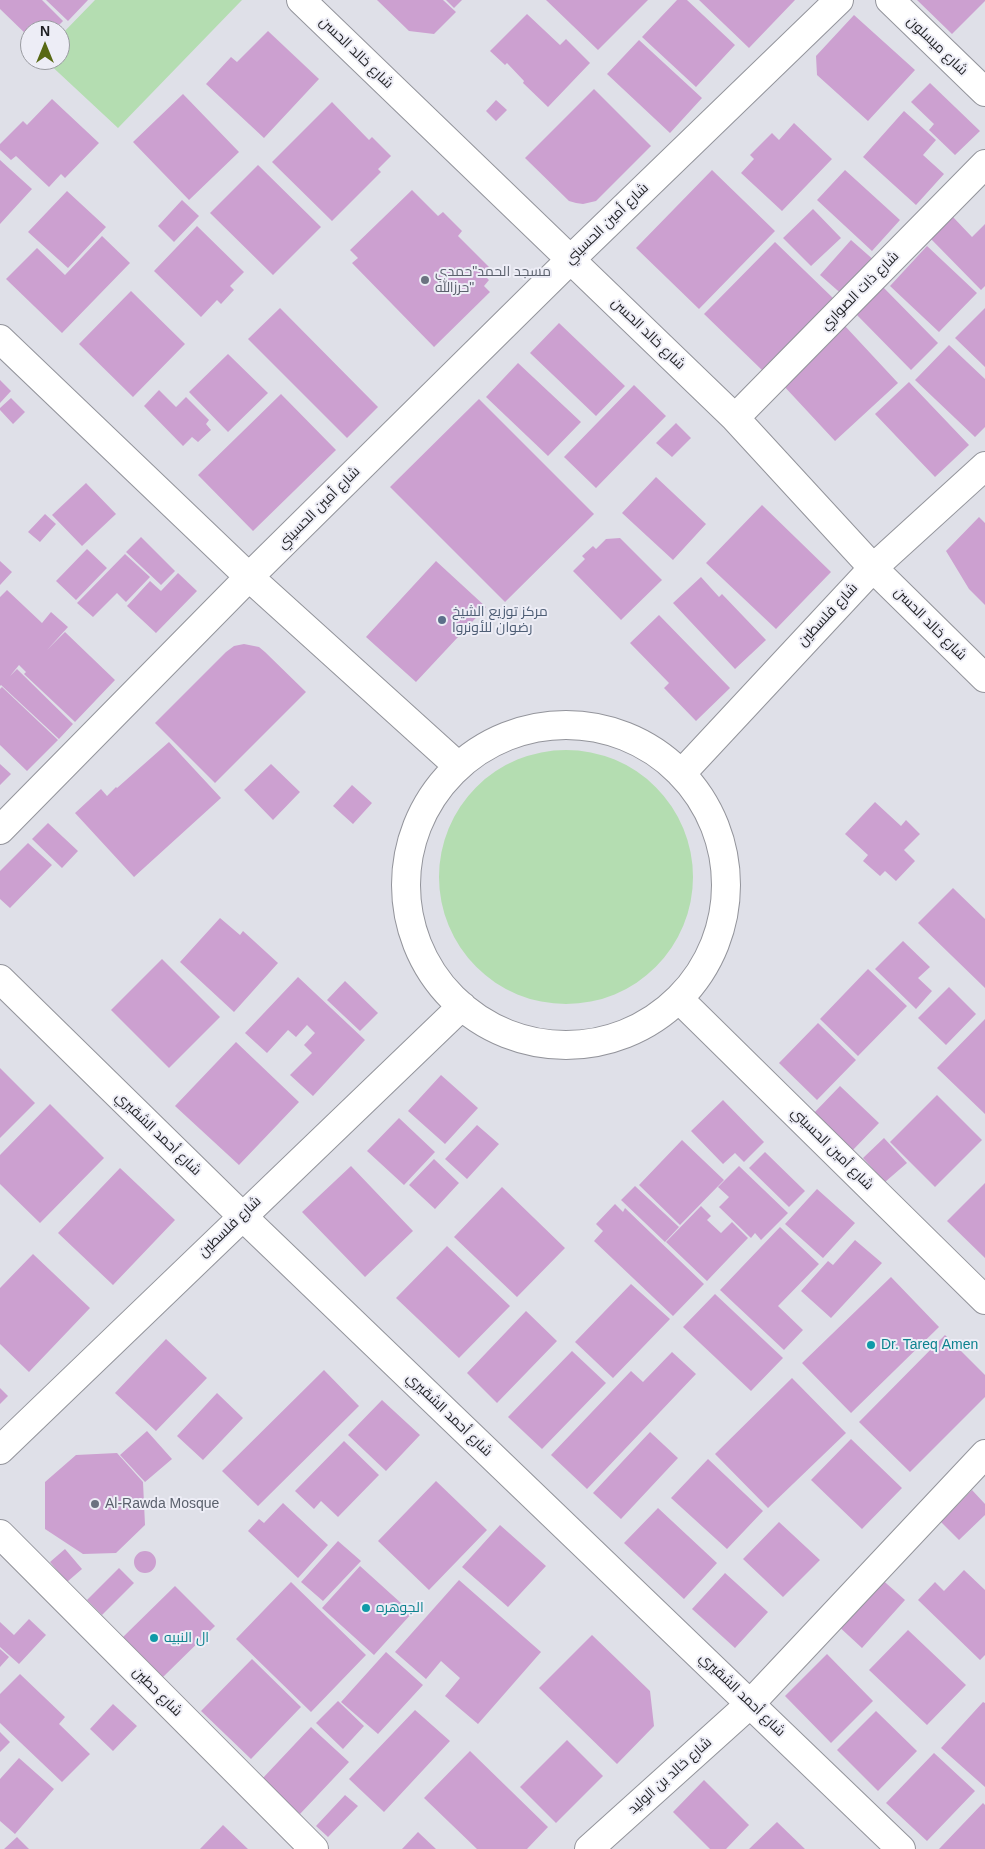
<!DOCTYPE html>
<html>
<head>
<meta charset="utf-8">
<style>
  body { margin:0 }
  #map { position:relative; width:985px; height:1849px; overflow:hidden; background:#dfe0e8; font-family:Helvetica,sans-serif }
  canvas { display:block }
  .north { position:absolute; left:20px; top:20px; width:50px; height:50px; box-sizing:border-box; background:#ededf6; border:1px solid #9a9ba1; border-radius:50%; rotate:0deg; font-size:14px; font-weight:700; line-height:20px; text-align:center; color:#1e1f22 }
  .north::after { content:''; display:block; margin:auto; width:18px; height:22px; background:#586914; clip-path:polygon(50% 0,100% 100%,50% 72%,0 100%) }
</style>
</head>
<body>
<div id="map">
<canvas width="985" height="1849"></canvas>
<div class="north">N</div>
</div>
<script>
const c = document.querySelector('canvas').getContext('2d');
c.lineJoin = 'round';
function fillPath(path, color) { c.fillStyle = color; c.fill(path, 'evenodd'); }
const shape = rows => new Path2D(rows.map(r => 'M' + r).join(''));
function trace(path, color, width, dash) { c.strokeStyle = color; c.lineWidth = width; c.lineCap = dash ? 'butt' : 'round'; c.setLineDash(dash || []); c.stroke(path); }
function drawText(font, color, halo, rows, align = 'center') {
  c.font = font + ' Helvetica,Cairo,sans-serif'; c.lineWidth = 4; c.setLineDash([]); c.textBaseline = 'middle'; c.strokeStyle = halo; c.fillStyle = color; for (const [text, x, y, turn = 0] of rows) {
    c.save(); c.translate(x, y); c.rotate((+turn || 0) * Math.PI / 180); c.textAlign = isNaN(turn) ? turn : align; if (halo) c.strokeText(text, 0, 0); c.fillText(text, 0, 0); c.restore();
  }
}
fillPath(shape([
  [95,0,242,0,118,128,45,60,60,60,60,36],
  '439 877a127 127 0 1 1 254 0a127 127 0 1 1-254 0Z'
]), '#b4ddb1');
fillPath(shape([
  [0,0,42,0,63,21,54,30,30,30,30,38,0,9],
  [46,0,88,0,68,21],
  [377,0,443,0,456,12,434,34,409,31],
  [446,0,462,0,454,8],
  [546,0,648,0,598,50],
  [677,0,687,0,735,45,696,87,642,37],
  [699,0,795,0,749,48],
  [917,0,985,0,985,1,952,34],
  [527,14,560,45,566,39,590,63,548,107,523,83,524,81,507,63,505,65,490,51],
  [854,15,915,70,868,121,817,75,816,56],
  [268,31,319,79,264,138,206,84,231,57,237,62],
  [639,40,702,98,670,133,607,74],
  [930,83,980,131,955,155,929,130,934,124,911,102],
  [594,89,651,146,596,201,583,204,576,203,569,201,525,158],
  [183,94,239,152,189,200,133,142],
  [52,99,99,143,65,178,61,174,49,187,16,156,11,160,0,150,0,144,23,121,27,125],
  [496,100,507,110,496,121,486,111],
  [332,102,369,140,372,137,391,156,378,169,381,172,332,221,272,162],
  [904,111,936,140,923,155,944,174,916,205,863,157],
  [794,123,832,159,782,211,741,173,754,159,750,155,772,133,779,140],
  [0,160,32,189,0,224],
  [258,165,321,227,273,275,210,213],
  [712,170,775,231,699,309,636,248],
  [845,170,900,220,872,251,817,200],
  [412,190,438,216,443,212,462,231,458,236,490,268,484,275,489,280,484,286,490,292,434,347,352,263,358,258,350,250],
  [67,191,106,227,68,268,28,232],
  [182,200,199,216,174,242,158,226],
  [813,209,841,238,811,266,783,238],
  [953,217,972,237,985,224,985,286,981,290,931,239],
  [197,226,244,272,230,286,234,290,221,304,217,300,201,317,154,271],
  [102,236,130,263,62,333,6,279,37,248,65,275],
  [851,240,876,262,845,297,820,275],
  [775,242,834,299,763,371,704,314],
  [927,246,977,293,939,332,890,286],
  [882,286,938,343,911,370,855,313],
  [131,291,185,344,133,397,79,344],
  [280,308,378,407,347,438,248,339],
  [985,308,985,367,955,338],
  [559,323,625,386,596,416,530,353],
  [845,326,898,383,835,441,782,384],
  [949,345,985,379,985,427,975,437,915,380],
  [228,354,268,393,228,432,189,392],
  [518,363,581,422,548,456,486,397],
  [0,380,11,391,0,403],
  [909,382,969,445,935,477,875,414],
  [634,385,666,416,596,488,564,457],
  [159,390,176,407,186,397,209,420,206,424,211,430,198,442,192,437,183,446,144,406],
  [281,394,336,450,253,531,198,475],
  [11,398,25,412,13,424,0,410,0,408],
  [479,399,594,514,505,602,390,487],
  [676,423,691,438,672,457,656,443],
  [656,477,706,524,673,560,622,513],
  [86,483,116,514,82,546,52,515],
  [762,505,831,572,776,629,706,563],
  [45,514,56,524,40,542,28,532],
  [979,517,985,523,985,605,969,589,946,551],
  [141,537,175,571,161,585,126,552],
  [620,538,662,580,621,620,573,571,585,559,582,556,593,546,596,549,606,539],
  [87,549,107,568,76,600,56,581],
  [125,554,150,577,126,602,117,593,93,617,77,603],
  [0,561,12,572,0,585],
  [436,561,486,607,416,682,366,637],
  [178,573,197,591,156,633,127,606,150,581,161,591],
  [701,577,719,597,722,594,766,640,735,669,673,603],
  [7,590,42,623,51,612,68,627,47,650,65,632,115,680,75,722,24,674,26,672,19,665,10,676,17,669,73,724,59,739,1,685,0,686,0,597],
  [659,615,730,688,696,721,664,688,669,683,630,643],
  [244,644,259,647,265,652,306,692,215,783,155,723,226,652,234,646],
  [2,687,58,740,27,771,0,745,0,689],
  [169,742,221,798,134,877,75,813,101,789,107,796,116,787,117,788],
  [0,764,11,774,0,785],
  [271,764,300,792,273,820,244,790],
  [352,785,372,803,353,824,333,806],
  [875,802,901,826,906,820,920,834,904,850,915,861,896,881,885,871,880,876,863,861,868,855,845,834],
  [48,823,78,851,62,868,32,839],
  [28,843,52,865,10,908,0,899,0,871],
  [953,888,985,919,985,988,918,923],
  [220,918,240,935,243,931,278,963,234,1012,180,962],
  [903,941,930,967,918,978,932,991,916,1009,875,969],
  [162,959,220,1017,169,1068,111,1010],
  [868,969,907,1006,858,1056,820,1019],
  [298,977,365,1040,313,1096,290,1075,312,1053,304,1045,315,1033,307,1025,296,1037,288,1030,267,1053,245,1033],
  [345,981,378,1013,360,1031,327,1000],
  [949,987,976,1014,946,1045,918,1018],
  [985,1019,985,1114,937,1068],
  [818,1023,856,1060,817,1100,779,1063],
  [236,1042,299,1102,239,1165,175,1106],
  [0,1068,35,1103,0,1138],
  [441,1075,478,1108,445,1144,408,1111],
  [840,1086,879,1123,850,1153,811,1116],
  [937,1095,982,1140,935,1187,890,1142],
  [723,1100,764,1142,744,1162,735,1153,723,1164,691,1131],
  [50,1104,104,1158,40,1223,0,1184,0,1155],
  [399,1118,435,1152,404,1185,367,1151],
  [477,1125,499,1144,467,1179,445,1159],
  [884,1138,907,1163,885,1182,863,1158],
  [682,1140,724,1180,680,1225,639,1185],
  [765,1152,805,1191,789,1207,749,1168],
  [434,1159,459,1183,435,1209,409,1185],
  [351,1166,413,1231,365,1277,302,1212],
  [739,1166,788,1213,761,1240,755,1233,751,1238,719,1207,729,1197,718,1187],
  [120,1168,175,1220,113,1285,58,1233],
  [985,1183,985,1258,947,1221],
  [635,1186,679,1227,665,1242,621,1200],
  [502,1187,565,1248,517,1297,454,1237],
  [817,1189,855,1223,823,1258,785,1224],
  [615,1204,623,1212,625,1208,704,1284,673,1316,594,1241,603,1231,596,1224],
  [701,1206,711,1216,707,1220,721,1233,732,1222,748,1238,707,1281,666,1242],
  [780,1227,819,1264,778,1306,803,1330,784,1350,720,1290],
  [855,1240,882,1263,831,1318,801,1291,828,1261,833,1265],
  [447,1246,510,1306,459,1358,396,1298],
  [33,1254,90,1308,29,1372,0,1344,0,1288],
  [891,1277,939,1327,851,1413,802,1363],
  [631,1284,670,1319,613,1378,575,1342],
  [715,1294,783,1358,751,1391,683,1327],
  [526,1311,557,1341,497,1403,467,1373],
  [945,1335,985,1375,985,1397,910,1472,859,1422],
  [166,1339,207,1378,156,1431,115,1393],
  [572,1351,606,1383,542,1449,508,1417],
  [672,1352,696,1374,587,1489,551,1455,631,1371,643,1382],
  [324,1370,359,1406,258,1506,222,1471],
  [792,1378,846,1433,768,1508,715,1454],
  [0,1388,8,1396,0,1404],
  [217,1393,243,1418,203,1460,177,1436],
  [382,1400,420,1435,386,1471,348,1435],
  [147,1431,172,1459,145,1482,120,1455],
  [650,1432,678,1458,621,1519,593,1493],
  [851,1439,902,1488,862,1529,811,1480],
  [344,1441,379,1475,338,1517,321,1501,314,1509,295,1491],
  [117,1453,143,1482,145,1525,116,1553,83,1554,45,1529,45,1482,76,1455],
  [708,1459,763,1511,727,1549,671,1498],
  [436,1481,487,1530,429,1590,378,1541],
  [972,1490,985,1504,985,1515,959,1540,941,1522],
  [283,1503,328,1545,298,1578,248,1531,259,1519,264,1523],
  [658,1508,717,1563,684,1599,624,1543],
  [779,1522,820,1560,783,1597,743,1559],
  [500,1525,546,1566,508,1607,462,1567],
  [338,1541,361,1561,323,1601,301,1582],
  [65,1549,82,1569,67,1582,50,1562],
  '134 1562a11 11 0 1 1 22 0a11 11 0 1 1-22 0Z',
  [360,1566,412,1613,374,1655,322,1608],
  [119,1568,134,1583,102,1615,87,1600],
  [964,1570,985,1590,985,1655,980,1660,918,1600,935,1582,944,1591],
  [725,1573,768,1612,735,1648,692,1609],
  [878,1576,905,1600,862,1648,835,1623],
  [459,1580,541,1652,478,1724,445,1696,460,1678,441,1661,426,1679,395,1652],
  [291,1582,366,1655,311,1712,236,1639],
  [175,1586,215,1626,163,1677,123,1637],
  [29,1619,46,1635,19,1664,0,1647,0,1622,14,1635],
  [908,1630,966,1685,927,1725,869,1670],
  [592,1635,650,1691,654,1726,617,1764,539,1688],
  [0,1649,9,1657,0,1667],
  [386,1652,423,1685,378,1734,341,1702],
  [827,1654,873,1701,831,1743,785,1696],
  [252,1659,301,1707,251,1759,201,1711],
  [20,1674,65,1717,59,1724,90,1754,62,1782,0,1723,0,1694],
  [338,1701,364,1726,343,1749,316,1723],
  [983,1702,985,1703,985,1787,941,1748],
  [113,1704,137,1726,113,1751,90,1729],
  [415,1710,450,1741,384,1812,349,1779],
  [876,1711,917,1751,878,1791,837,1750],
  [311,1727,349,1762,300,1814,262,1779],
  [0,1732,10,1742,0,1752],
  [567,1740,603,1776,556,1823,520,1787],
  [470,1751,548,1827,527,1849,477,1849,424,1798],
  [934,1753,975,1791,927,1841,886,1803],
  [19,1758,54,1789,15,1834,0,1821,0,1779],
  [704,1780,749,1825,726,1849,710,1849,673,1812],
  [345,1795,358,1806,328,1837,316,1826],
  [983,1803,985,1805,985,1849,939,1849],
  [777,1822,805,1849,749,1849],
  [223,1825,248,1849,200,1849],
  [418,1832,436,1849,402,1849],
  [17,1837,29,1849,4,1849]
]), '#cca0d0');
const minor = shape([
  [301,0,735,418,873,568,985,678],
  [890,0,985,92],
  [0,339,249,577,570,260,839,0],
  [735,418,985,164],
  '406 885a160 160 0 1 1 320 0a160 160 0 1 1-320 0Z',
  [681,774,873,568,985,466],
  [0,830,249,577,458,766],
  [0,979,242,1216,901,1849],
  [679,999,985,1300],
  [0,1450,462,1006],
  [0,1534,314,1849],
  [589,1849,750,1704,985,1454]
]);
trace(minor, '#93949b', 30);
trace(minor, '#fff', 28);
for (const [x, y, r, color] of [
  [425,280,5,"#6b7280"],
  [442,620,5,"#5c6f8a"],
  [871,1345,5,"#0f9aa8"],
  [95,1504,5,"#6b7280"],
  [366,1608,5,"#0f9aa8"],
  [154,1638,5,"#0f9aa8"]
]) { const dot = new Path2D(); dot.arc(x, y, r, 0, 2 * Math.PI); c.fillStyle = color; c.fill(dot); trace(dot, '#ededf6', 2); }
drawText('14px', '#1e1f22', '#ededf6', [
  ["شارع ميسلون",937,46,44],
  ["شارع خالد الحسن",356,53,44],
  ["شارع أمين الحسيني",607,224,-44],
  ["شارع ذات الصواري",860,291,-45],
  ["شارع خالد الحسن",648,334,44],
  ["شارع أمين الحسيني",319,508,-45],
  ["شارع فلسطين",828,615,-47],
  ["شارع خالد الحسن",930,624,45],
  ["شارع أحمد الشقيري",158,1134,44],
  ["شارع أمين الحسيني",832,1149,45],
  ["شارع فلسطين",230,1227,-44],
  ["شارع أحمد الشقيري",449,1415,44],
  ["شارع حطين",157,1692,45],
  ["شارع أحمد الشقيري",742,1695,44],
  ["شارع خالد بن الوليد",670,1776,-42]
]);
drawText('14px', '#5b616d', '#ededf6', [
  ["مسجد الحمد\"حمدي",435,272],
  ["حرزالله\"",435,288],
  ["Al-Rawda Mosque",105,1504]
], 'left');
drawText('14px', '#4e5e75', '#ededf6', [
  ["مركز توزيع الشيخ",452,612],
  ["رضوان للأونروا",452,628]
], 'left');
drawText('14px', '#0d838f', '#ededf6', [
  ["Dr. Tareq Amen",881,1345],
  ["الجوهره",376,1608],
  ["ال النبيه",164,1638]
], 'left');
</script>
</body>
</html>
